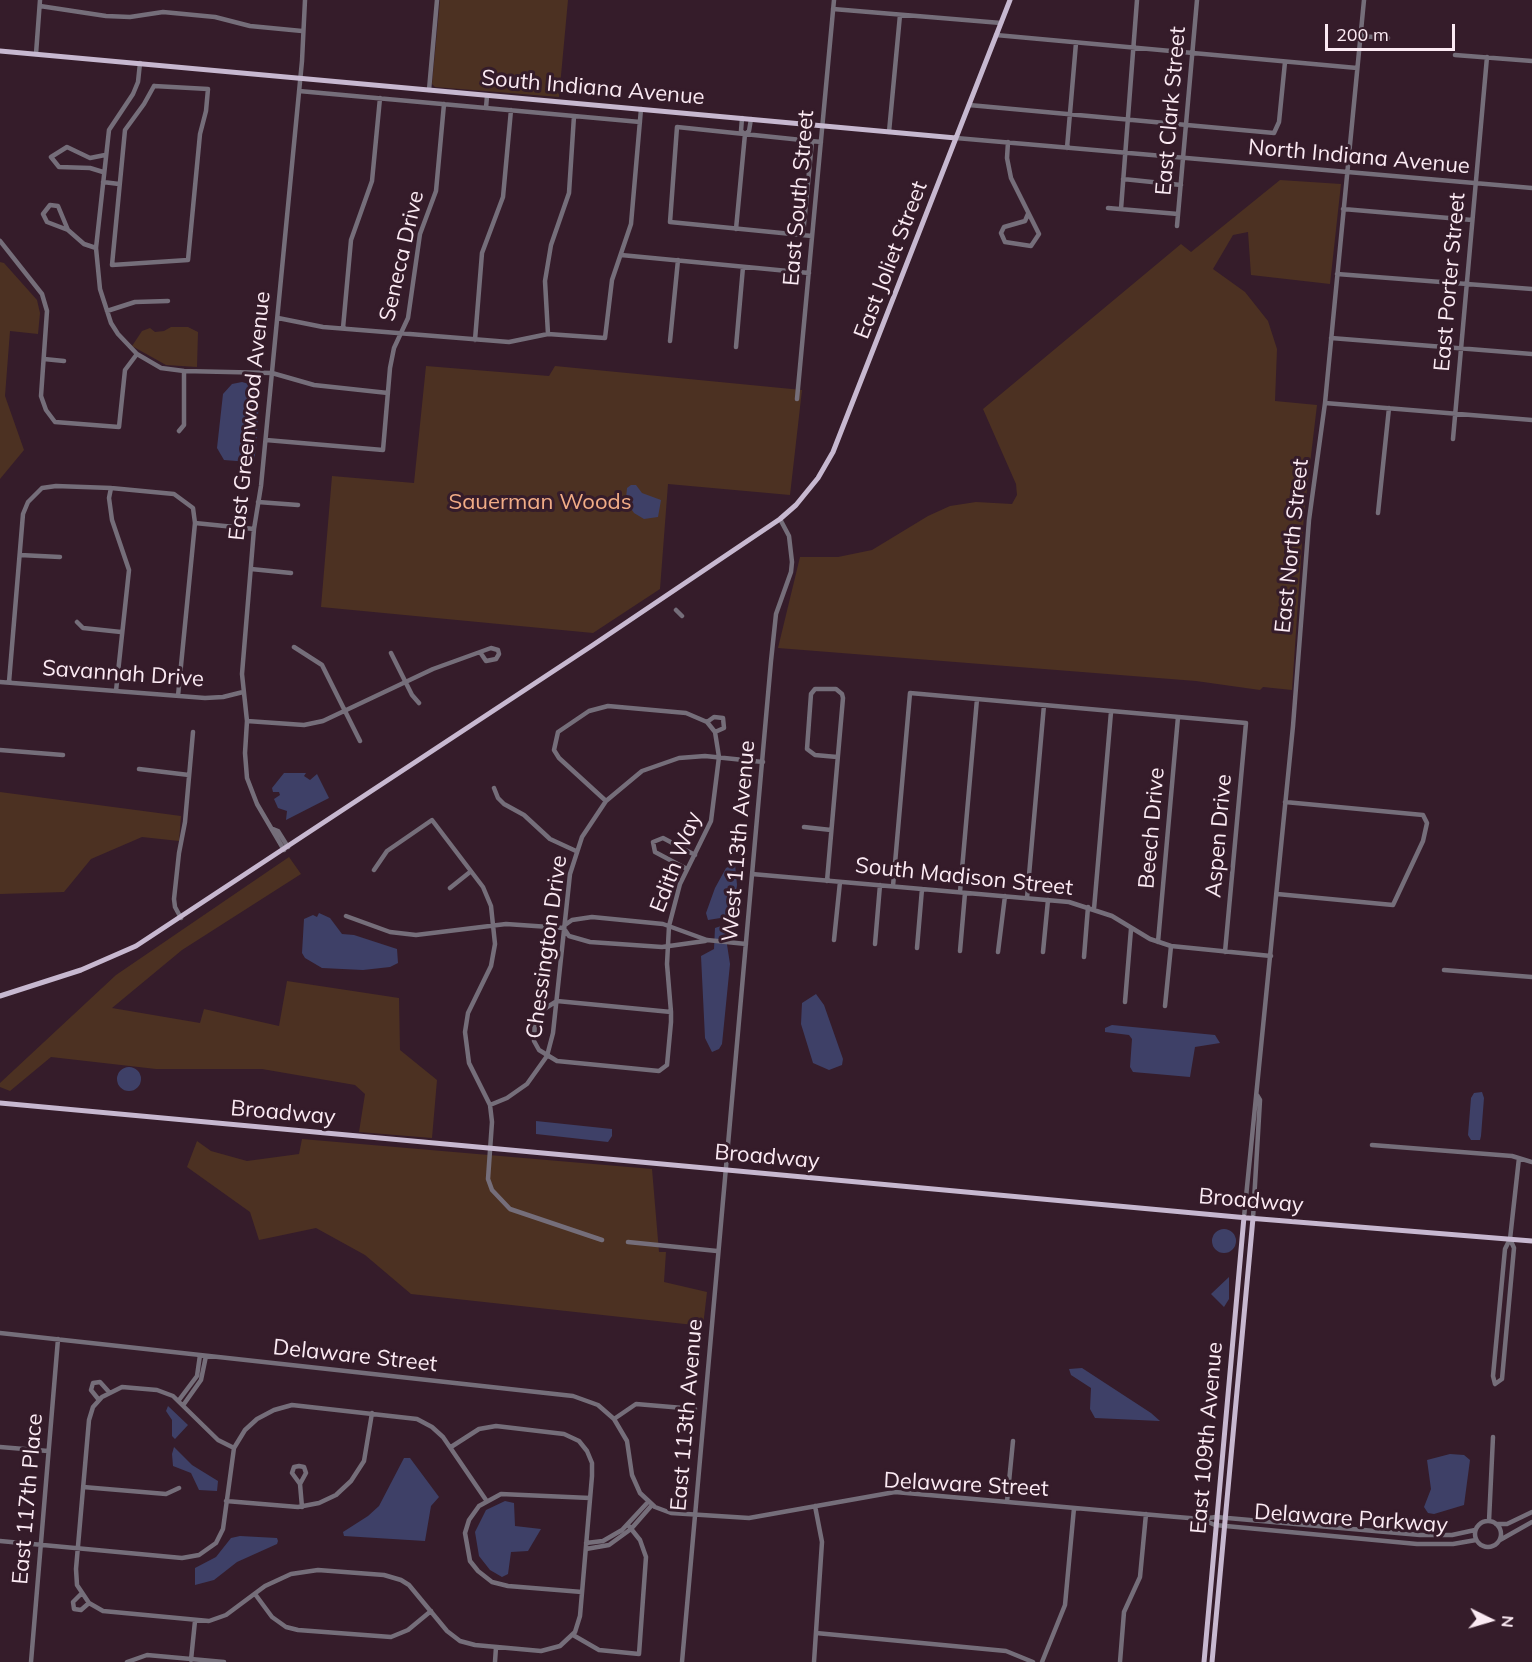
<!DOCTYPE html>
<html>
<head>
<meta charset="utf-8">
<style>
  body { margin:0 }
  #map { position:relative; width:1532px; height:1662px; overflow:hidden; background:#351c2a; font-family:Mulish,sans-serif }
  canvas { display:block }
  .north { position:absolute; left:1460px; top:1590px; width:60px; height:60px; -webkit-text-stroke:4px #351c2a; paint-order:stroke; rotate:95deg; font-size:16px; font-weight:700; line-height:24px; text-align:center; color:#fbeaf3 }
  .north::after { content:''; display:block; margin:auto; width:21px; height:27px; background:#fbeaf3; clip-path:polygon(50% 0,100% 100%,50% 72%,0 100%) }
  .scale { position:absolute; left:1325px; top:24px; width:130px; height:27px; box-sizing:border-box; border:3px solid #fbeaf3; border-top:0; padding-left:8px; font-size:18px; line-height:21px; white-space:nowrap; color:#fbeaf3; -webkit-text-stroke:4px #351c2a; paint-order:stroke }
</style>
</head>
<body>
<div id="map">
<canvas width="1532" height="1662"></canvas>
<div class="north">N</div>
<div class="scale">200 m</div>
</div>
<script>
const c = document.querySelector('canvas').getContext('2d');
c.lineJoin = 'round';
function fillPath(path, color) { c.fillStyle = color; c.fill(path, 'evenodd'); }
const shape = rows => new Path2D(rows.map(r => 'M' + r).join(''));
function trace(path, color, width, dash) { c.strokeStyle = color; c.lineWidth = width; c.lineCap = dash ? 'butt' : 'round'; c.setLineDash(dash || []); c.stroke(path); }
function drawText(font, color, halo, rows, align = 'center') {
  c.font = font + ' Mulish,sans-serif'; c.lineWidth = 6; c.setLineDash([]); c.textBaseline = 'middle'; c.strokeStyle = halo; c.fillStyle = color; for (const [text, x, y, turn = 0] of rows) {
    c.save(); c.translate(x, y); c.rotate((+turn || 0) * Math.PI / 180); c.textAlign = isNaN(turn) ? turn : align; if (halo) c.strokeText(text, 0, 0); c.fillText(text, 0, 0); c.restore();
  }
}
fillPath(shape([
  [440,0,568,0,559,97,435,87,432,84],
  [1280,180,1341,184,1330,284,1251,275,1248,232,1233,235,1213,269,1245,292,1268,321,1277,349,1275,401,1317,405,1304,514,1292,690,1263,687,1260,690,1196,681,778,648,800,557,838,557,872,550,928,516,950,506,976,502,1012,504,1017,495,1016,484,983,409,1181,244,1191,252],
  [0,262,4,263,37,300,40,313,38,334,10,331,5,396,24,450,0,479],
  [171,327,188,327,198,332,197,367,166,365,132,346,142,331,150,328,155,332,164,331],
  [426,366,549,376,555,366,802,390,790,495,668,484,660,589,593,633,321,607,332,476,414,483],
  [0,792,181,816,179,841,142,837,91,859,64,892,0,894],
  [289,857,301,874,182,950,112,1008,200,1023,204,1009,279,1026,287,981,399,998,400,1050,437,1080,432,1138,359,1132,365,1094,355,1085,262,1069,156,1069,51,1057,10,1091,0,1087,0,1083,116,975],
  [302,1139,652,1169,659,1252,666,1252,664,1282,707,1292,703,1326,411,1294,365,1255,316,1228,259,1240,250,1212,187,1167,197,1141,211,1151,247,1161,299,1154]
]), '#4c3122');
fillPath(shape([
  [242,382,256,386,259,399,256,449,254,460,249,462,224,460,217,448,223,394,232,384],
  [631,485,636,485,642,493,661,500,658,517,644,519,634,513,628,504,618,507,601,503,602,498,607,497,617,501,626,499,627,488],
  [284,773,306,773,304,776,310,780,317,774,329,798,286,820,287,811,278,808,274,799,280,795,279,792,273,792,272,788],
  [735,864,737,885,733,916,708,920,706,913,715,888,726,868],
  [319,913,330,918,342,934,354,935,397,949,398,963,390,967,363,970,322,968,305,958,302,953,304,919,313,915,317,917],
  [724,925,732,928,726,938,730,964,722,1044,719,1049,712,1052,705,1038,701,956,714,949,715,928],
  [816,994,824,1005,843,1059,842,1065,829,1070,813,1063,801,1024,802,1003],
  [1112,1025,1215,1035,1220,1043,1195,1047,1190,1077,1133,1072,1130,1067,1132,1039,1129,1035,1105,1032,1105,1028],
  '117 1079a12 12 0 1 1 24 0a12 12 0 1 1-24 0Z',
  [1482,1092,1484,1098,1481,1136,1480,1140,1471,1140,1468,1135,1471,1098,1474,1093],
  [536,1121,612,1129,612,1136,608,1142,536,1134],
  '1212 1241a12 12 0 1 1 24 0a12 12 0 1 1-24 0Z',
  [1229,1277,1229,1299,1224,1307,1211,1294],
  [1082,1368,1151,1413,1160,1421,1095,1418,1090,1409,1091,1388,1071,1375,1069,1369],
  [168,1406,188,1425,175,1439,172,1436,172,1420,166,1411],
  [174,1447,192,1465,218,1481,217,1491,199,1490,191,1473,173,1466,172,1454],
  [1450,1454,1464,1455,1470,1460,1464,1505,1434,1514,1428,1513,1424,1507,1431,1489,1427,1460],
  [404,1458,410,1458,439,1497,431,1506,425,1541,344,1536,343,1532,368,1516,379,1506],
  [505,1501,514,1503,515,1526,541,1529,528,1551,511,1552,508,1574,502,1577,490,1570,479,1556,475,1532,486,1510],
  [240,1536,277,1538,278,1541,277,1544,237,1562,214,1580,195,1585,195,1568,216,1557,231,1538]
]), '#3e4067');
trace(shape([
  [40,6,106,16,130,17,163,12,215,17,250,26,302,31],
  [833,9,1001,23],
  [996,35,1357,68],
  [1360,36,1388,38],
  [36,54,40,0],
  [1455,55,1532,61],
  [140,63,138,82,133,94,109,130,96,248,100,289,111,323,118,334,137,354,161,368,184,371,272,373,314,385,388,393],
  [154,86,208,89,206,111,200,134,188,260,112,265,125,130,144,104,154,86],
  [429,90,437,0],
  [299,91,640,122],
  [969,105,1274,133,1279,122,1285,62],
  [486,108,487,96],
  [889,132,900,15],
  [745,134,749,131,751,119],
  [956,138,1532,188],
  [1008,142,1007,158,1011,178,1039,234,1031,246,1005,242,1001,233,1004,227,1025,221,1028,214],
  [1067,148,1076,43],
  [103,172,90,168,59,167,51,157,67,147,90,158,105,155],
  [1123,179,1181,185],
  [103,182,119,184],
  [1108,208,1178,214],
  [1121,209,1137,0],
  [1343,209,1472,220],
  [1177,226,1197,0],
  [736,229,745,134,741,131,742,118],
  [68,230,47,222,43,214,50,205,58,206,68,230,84,244,96,248],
  [803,235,812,141],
  [812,236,670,222,677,127,821,142],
  [0,241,42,294,47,311,41,396,46,410,55,422,119,427,125,370,137,354],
  [621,255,809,273],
  [1337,274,1532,289],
  [107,311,135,302,168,301],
  [278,318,323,327,509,342,548,334,605,338,612,280,631,224,641,109],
  [343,328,351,240,372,181,380,98],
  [548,334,545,281,551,245,569,193,574,116],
  [1331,338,1532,354],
  [475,340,482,253,503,197,511,110],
  [670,341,678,260],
  [736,347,743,267],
  [44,359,64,361],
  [797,399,834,0],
  [1325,403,1532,420],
  [179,431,184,425,184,371],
  [1453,439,1487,57],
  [266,440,383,450,390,368,394,348,408,318,420,234,436,191,444,104],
  [111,488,109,498,112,520,129,570,116,691],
  [258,502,298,505],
  [1378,513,1389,408],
  [195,523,254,529],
  [20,555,60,557],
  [251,569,291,573],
  [676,610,682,616],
  [77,622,83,628,121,632],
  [294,647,322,665,360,741],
  [391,653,412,695,419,703],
  [0,682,205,698,223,697,243,692],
  [9,682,23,514,28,502,42,488,56,486,111,488,174,494,193,508,195,523,178,696],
  [247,721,304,725,323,721,433,669,491,648,498,650,499,654,496,659,486,661,480,652],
  [707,722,714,717,723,718,724,728,715,732],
  [0,750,63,755],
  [139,769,189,775],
  [494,788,498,798,504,804,524,815,550,839,576,851],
  [606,801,559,758,554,750,558,732,589,711,608,706,686,713,707,722,715,732,719,757,711,821,680,884,669,926,667,964,671,1012,671,1022,667,1065,659,1071,557,1061,539,1050,534,1041,535,1019,544,1009,557,1001,671,1012],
  [804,827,831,830],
  [273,829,278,831,288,847],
  [284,850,257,804,247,778,245,753,247,721,242,674,254,529,261,486,302,61,305,0],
  [687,869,655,852,653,842,663,838,695,855],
  [374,870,387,851,432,820,483,887,491,906,495,944,491,966,468,1013,465,1032,469,1063,490,1105,492,1122,488,1179,492,1190,510,1209,602,1240],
  [752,874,1069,902,1112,916,1150,939,1171,946,1271,956],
  [827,881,843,698,842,694,836,689,815,689,811,694,807,749,815,755,837,757],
  [893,886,910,693,1246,723,1225,952],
  [450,888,470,872],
  [960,892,977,699],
  [1277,894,1393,905,1423,841,1427,823,1423,815,1285,802],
  [1027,898,1044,705],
  [1094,909,1111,712],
  [346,916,390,932,416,935,506,924,564,928],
  [181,918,175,907,174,899,179,853,185,822,193,732],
  [565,925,572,920,592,917,663,924,707,940,746,944],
  [565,930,569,936,590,942,662,947,705,941],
  [834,940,840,882],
  [1158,942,1178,717],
  [875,944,880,885],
  [917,948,922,889],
  [960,951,965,893],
  [998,952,1005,896],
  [1043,952,1048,900],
  [1084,957,1088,907],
  [1444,970,1532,977],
  [1125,1002,1131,929],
  [1165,1006,1171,946],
  [490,1105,507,1098,527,1084,547,1056,553,1033,570,874,582,837,606,801,642,771,679,758,705,756,763,762],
  [1372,1145,1512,1156,1532,1162],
  [1244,1217,1293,726,1309,520,1325,403,1364,0],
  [1253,1218,1260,1100,1257,1095],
  [1510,1239,1514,1248,1502,1379,1495,1384,1493,1376,1505,1249,1510,1239,1519,1158],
  [628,1242,717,1251],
  [0,1333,573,1396,598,1405,614,1419,636,1404,695,1409],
  [99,1400,91,1390,93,1383,100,1382,109,1392],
  [179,1400,197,1376,200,1355],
  [184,1404,201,1380,206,1356],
  [614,1419,627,1441,632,1475,640,1493,655,1507,671,1513,749,1518,895,1492,1165,1516,1201,1519,1216,1517,1420,1535,1452,1535,1475,1530],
  [0,1447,48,1451],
  [451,1447,479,1429,496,1426,564,1434,579,1441,587,1451,592,1463,592,1476,580,1616,575,1632,560,1646,541,1651,475,1645,460,1641,447,1631,409,1585,401,1580,384,1575,318,1570,291,1574,265,1586,226,1615,209,1621,103,1611,89,1603,77,1585,76,1569,89,1420,93,1407,102,1397,122,1387,157,1390,173,1396,218,1440,234,1448,245,1430,257,1419,274,1410,292,1405,417,1419,432,1427,443,1437,486,1500],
  [300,1484,306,1473,304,1467,299,1466,294,1467,292,1473,300,1484,302,1507],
  [83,1487,166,1494,179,1488],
  [226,1501,298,1507,319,1503,336,1495,351,1481,364,1461,372,1413],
  [1007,1502,1013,1441],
  [1201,1519,1215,1525,1417,1544,1453,1544,1476,1540],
  '1475 1534a13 13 0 1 1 26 0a13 13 0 1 1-26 0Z',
  [1489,1521,1493,1437],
  [1496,1524,1507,1524,1532,1512],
  [1500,1540,1532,1522],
  [0,1541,182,1558,199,1555,216,1543,223,1529,234,1448],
  [586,1543,603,1541,622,1530,648,1502],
  [586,1549,609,1545,631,1529,652,1505],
  [582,1592,508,1586,492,1582,478,1571,470,1561,465,1533,469,1520,479,1506,501,1494,590,1498],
  [81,1594,73,1602,74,1609,81,1610,89,1603],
  [255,1594,272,1617,286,1627,298,1630,391,1637,408,1630,431,1611],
  [816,1633,1006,1651,1033,1662],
  [573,1635,599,1650,639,1654,646,1557,640,1540,628,1525],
  [191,1660,195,1621],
  [31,1662,58,1339],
  [127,1662,147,1655,224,1662],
  [495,1662,496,1647],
  [682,1662,771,661,776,614,791,572,792,562,789,536,780,519],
  [814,1662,822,1542,815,1506],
  [1042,1662,1065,1605,1074,1508],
  [1120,1662,1124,1612,1140,1577,1146,1514]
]), '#756e7a', 4.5);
trace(shape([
  [0,51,956,138],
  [0,996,81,970,136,946,593,645,780,519,796,505,818,478,833,452,1010,0],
  [0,1103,1248,1218,1532,1241],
  [1204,1662,1244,1217],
  [1212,1662,1253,1218]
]), '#c7b8d0', 5);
drawText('22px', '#fbeaf3', '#351c2a', [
  ["South Indiana Avenue",593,88,5],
  ["East Clark Street",1171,111,-85],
  ["North Indiana Avenue",1359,157,5],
  ["East South Street",799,198,-85],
  ["Seneca Drive",402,256,-77],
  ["East Joliet Street",891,260,-69],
  ["East Porter Street",1450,282,-85],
  ["East Greenwood Avenue",250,416,-84],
  ["East North Street",1292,546,-84],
  ["Savannah Drive",123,674,4],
  ["Beech Drive",1152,828,-85],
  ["Aspen Drive",1219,836,-85],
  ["West 113th Avenue",739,841,-85],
  ["Edith Way",676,862,-69],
  ["South Madison Street",964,877,6],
  ["Chessington Drive",547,947,-82],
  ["Broadway",283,1113,5],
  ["Broadway",767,1157,5],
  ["Broadway",1251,1201,5],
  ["Delaware Street",355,1356,6],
  ["East 113th Avenue",687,1415,-85],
  ["East 109th Avenue",1207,1438,-85],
  ["Delaware Street",966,1485,3],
  ["East 117th Place",28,1499,-85],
  ["Delaware Parkway",1351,1519,4]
]);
drawText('22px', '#f1ac86', '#351c2a', [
  ["Sauerman Woods",540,502]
]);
</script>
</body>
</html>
